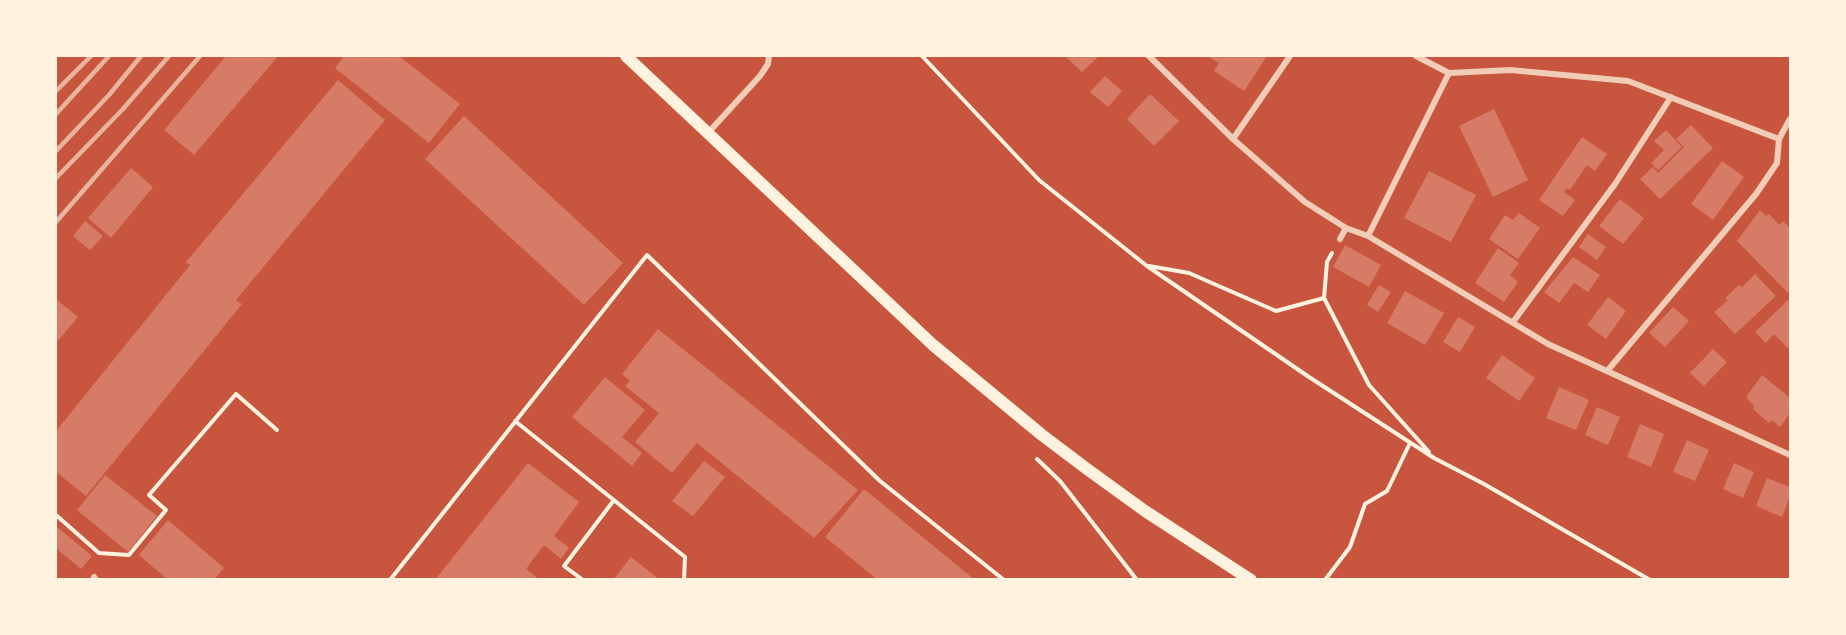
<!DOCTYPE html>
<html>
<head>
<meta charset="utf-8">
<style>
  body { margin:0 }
  #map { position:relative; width:1846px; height:635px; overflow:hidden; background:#c8553d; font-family:"Public Sans",sans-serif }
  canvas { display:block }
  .frame { position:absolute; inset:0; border:57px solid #fff3e0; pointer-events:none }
</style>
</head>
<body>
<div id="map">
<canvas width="1846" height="635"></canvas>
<div class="frame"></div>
</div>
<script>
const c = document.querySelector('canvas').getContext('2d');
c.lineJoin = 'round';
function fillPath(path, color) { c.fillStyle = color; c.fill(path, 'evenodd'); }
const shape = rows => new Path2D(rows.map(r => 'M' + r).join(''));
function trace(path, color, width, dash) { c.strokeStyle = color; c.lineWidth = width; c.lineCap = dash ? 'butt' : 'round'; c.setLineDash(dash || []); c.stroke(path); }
fillPath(shape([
  [226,56,278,56,194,155,164,130],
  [344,56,399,56,460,104,429,143,335,68],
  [1065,56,1099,56,1082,72],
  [1207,56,1267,56,1244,91,1214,71,1219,63],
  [1105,76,1122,91,1108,107,1090,92],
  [338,80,385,120,236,300,242,304,86,496,56,472,56,431,190,265,186,262],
  [1150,94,1179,121,1154,146,1127,119],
  [1494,109,1528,180,1493,197,1459,126],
  [464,116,623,263,584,305,425,159],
  [1691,125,1713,148,1660,199,1640,179,1653,167,1658,173,1684,147,1676,139],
  [1666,130,1682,147,1658,170,1651,163,1664,150,1654,141],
  [1582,137,1607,154,1595,171,1587,165,1570,190,1566,188,1564,192,1575,200,1563,216,1539,200],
  [1722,161,1744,177,1713,220,1691,204],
  [131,168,153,187,111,238,88,218],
  [1429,171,1476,195,1451,242,1404,218],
  [1620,199,1644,218,1623,244,1599,226],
  [1760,210,1766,216,1769,214,1779,225,1783,221,1790,228,1790,291,1788,293,1737,241],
  [1519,213,1540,228,1518,259,1489,239,1505,215,1513,220],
  [85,221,103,236,90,250,73,236],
  [1588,234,1606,247,1597,260,1579,247],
  [1345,245,1381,265,1369,287,1333,267],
  [1498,248,1519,263,1510,275,1518,282,1504,302,1475,283],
  [1573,257,1600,275,1588,292,1574,283,1559,303,1544,292],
  [1755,274,1776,296,1735,334,1714,312,1728,300,1725,298,1739,285,1742,287],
  [1379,285,1391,292,1378,312,1367,305],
  [1405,291,1444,313,1425,345,1387,323],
  [1608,297,1626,311,1606,339,1587,325],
  [56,299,78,317,56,343],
  [1788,300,1790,302,1790,346,1788,348,1774,334,1766,343,1755,332],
  [1673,307,1689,321,1665,347,1649,333],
  [1458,317,1475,327,1460,352,1443,342],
  [658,329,858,490,814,538,697,443,672,473,635,442,659,413,625,386,630,381,622,374],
  [1713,349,1727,362,1704,386,1690,373],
  [1502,355,1535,378,1519,401,1486,378],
  [1762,375,1790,398,1790,413,1780,427,1772,420,1769,423,1753,409,1754,406,1746,397],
  [605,377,645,410,622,437,642,453,632,466,572,417],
  [1559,387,1589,400,1576,430,1546,418],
  [1597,407,1620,417,1608,445,1585,435],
  [1640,424,1664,434,1651,467,1627,457],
  [1687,440,1709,450,1695,481,1673,472],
  [704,461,725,477,693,516,672,501],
  [528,463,579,502,554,536,569,548,561,559,544,545,526,569,540,580,435,580],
  [1734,463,1754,472,1743,498,1723,489],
  [105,475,157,516,128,552,77,510],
  [1767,478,1790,487,1790,496,1782,517,1756,506],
  [864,489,975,580,878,580,825,537],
  [168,520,224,568,214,580,168,580,139,555],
  [56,526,92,556,81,569,56,548],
  [631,557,660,580,613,580]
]), '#d67c66');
trace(shape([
  [922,56,1039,180,1147,266,1309,377,1434,458,1484,484,1650,580],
  [1332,253,1327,262,1324,298,1369,385,1429,452],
  [1149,266,1189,273,1276,311,1324,298],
  [515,421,685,557,684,580],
  [1037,459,1060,481,1137,580],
  [56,515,99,553,129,555,166,510,149,495,236,394,277,430],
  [390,580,647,255,880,481,1004,580],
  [583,580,564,566,614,500],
  [1325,580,1350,547,1365,504,1387,491,1410,443]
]), '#fff3e0', 4);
trace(shape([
  [1149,56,1233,139,1305,202,1346,228,1368,236,1548,344,1790,455],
  [1416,56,1449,73,1510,70,1628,81,1779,139],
  [707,134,760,76,768,64,769,56],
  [1233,139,1290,56],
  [1368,236,1449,73],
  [1340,239,1346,228],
  [1513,322,1615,184,1671,97],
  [1608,370,1756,194,1777,163,1779,139,1790,119],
  [94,577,96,580]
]), '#f1ccb7', 6);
trace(shape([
  [626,56,933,345,1042,435,1087,469,1145,511,1251,580]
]), '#fff3e0', 12);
trace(shape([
  [56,91,91,56],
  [56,114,109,56],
  [56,151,109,95,141,56],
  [56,178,123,109,169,56],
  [56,222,200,56]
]), '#e9b49f', 4.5);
</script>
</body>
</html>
